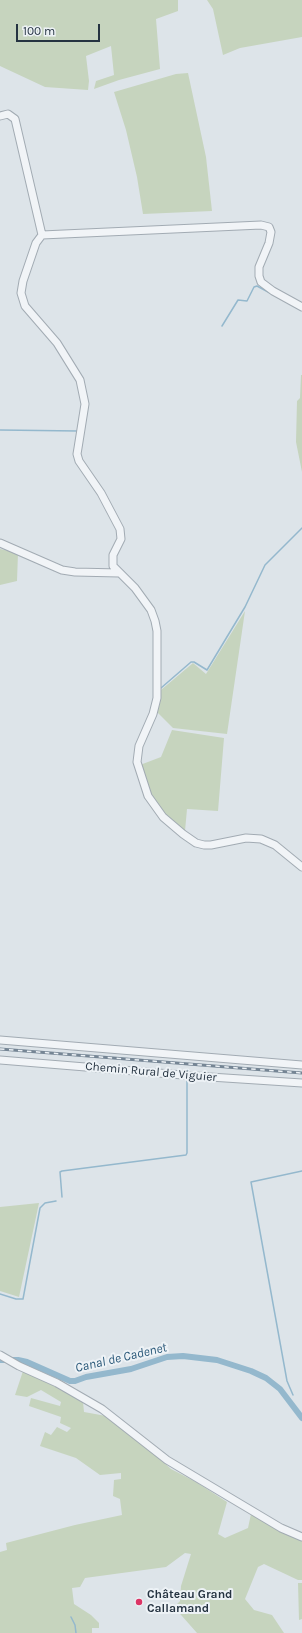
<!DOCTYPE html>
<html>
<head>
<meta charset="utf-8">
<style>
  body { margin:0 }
  #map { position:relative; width:302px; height:1633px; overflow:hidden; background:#dde4e9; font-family:Karla,sans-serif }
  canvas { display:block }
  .scale { position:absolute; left:16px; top:24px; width:84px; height:18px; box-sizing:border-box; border:2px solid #253341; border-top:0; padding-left:5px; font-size:12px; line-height:14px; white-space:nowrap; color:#253341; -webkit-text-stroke:3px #edf2f6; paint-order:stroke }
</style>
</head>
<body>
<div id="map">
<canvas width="302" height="1633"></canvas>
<div class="scale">100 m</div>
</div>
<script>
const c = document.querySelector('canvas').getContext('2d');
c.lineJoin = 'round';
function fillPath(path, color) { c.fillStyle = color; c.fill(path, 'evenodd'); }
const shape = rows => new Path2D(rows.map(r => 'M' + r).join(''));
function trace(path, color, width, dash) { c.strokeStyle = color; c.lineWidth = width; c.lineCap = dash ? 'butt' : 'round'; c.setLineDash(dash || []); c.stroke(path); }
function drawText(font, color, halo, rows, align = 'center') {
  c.font = font + ' Karla,sans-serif'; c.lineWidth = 4; c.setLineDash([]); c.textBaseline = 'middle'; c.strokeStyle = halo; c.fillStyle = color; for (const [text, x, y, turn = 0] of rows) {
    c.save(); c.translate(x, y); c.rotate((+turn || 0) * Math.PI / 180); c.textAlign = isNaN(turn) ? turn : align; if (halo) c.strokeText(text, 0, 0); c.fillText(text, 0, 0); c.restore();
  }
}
fillPath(shape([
  [0,0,178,0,178,11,156,19,160,69,119,80,94,89,96,81,114,75,111,46,86,56,89,81,88,90,45,87,0,66],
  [207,0,302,0,302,37,240,48,223,55,213,9],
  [188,73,206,157,212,211,143,214,137,177,126,130,114,92,176,74],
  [301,375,302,375,302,472,296,442,297,401,300,398],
  [0,549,18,553,17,581,0,585],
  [245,611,227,734,173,728,157,712,160,703,161,690,193,663,206,674],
  [172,730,224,738,218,811,187,809,185,831,160,811,152,799,140,765,161,757],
  [39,1203,19,1297,0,1291,0,1207],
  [23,1371,54,1386,83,1402,84,1412,106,1416,158,1457,171,1469,196,1482,227,1502,218,1534,225,1538,248,1528,251,1514,285,1534,302,1540,302,1580,298,1580,264,1564,258,1567,245,1599,254,1610,272,1615,284,1633,197,1633,174,1607,180,1601,181,1586,191,1554,185,1553,166,1567,85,1578,80,1587,72,1588,74,1604,91,1615,99,1623,99,1628,92,1628,92,1633,0,1633,0,1552,7,1550,6,1543,75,1525,122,1515,120,1499,113,1496,114,1480,121,1479,121,1473,100,1475,76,1458,40,1446,45,1432,51,1435,57,1427,67,1432,71,1428,60,1423,61,1417,29,1406,31,1398,60,1406,61,1402,41,1390,27,1397,15,1395],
  [298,1583,302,1583,302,1619,299,1620]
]), '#c6d4be');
trace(shape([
  [222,326,238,300,247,301,254,287,257,286,270,293],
  [0,430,78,431],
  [161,688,191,662,194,662,207,670,245,607,265,565,302,528],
  [188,1071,188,1070],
  [62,1197,60,1172,62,1171,186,1155,187,1153,187,1079],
  [0,1294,16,1299,23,1299,40,1208,45,1203,56,1201],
  [293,1395,287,1381,251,1182,302,1171],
  [71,1617,75,1625,76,1633]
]), '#94b8cd', 1.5);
trace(shape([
  [0,1360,18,1360,27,1362,70,1381,75,1381,86,1377,131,1369,167,1357,183,1356,217,1360,251,1371,266,1378,280,1389,302,1418]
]), '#94b8cd', 6);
const minor = shape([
  [0,116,8,114,15,119,42,235],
  [302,307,273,291,261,282,259,276,259,267,269,243,271,232,269,227,261,225,42,235,36,243,23,281,21,293,25,306,57,343,80,380,85,404,78,448,77,454,79,461,101,493,120,529,121,539,113,555,113,566,135,588,151,610,155,621,157,631,157,698,153,714,139,746,137,762,148,796,163,817,183,834,196,843,204,845,211,845,246,838,261,839,275,845,302,867],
  [0,543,62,570,75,572,119,573],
  [0,1040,302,1065],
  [0,1060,195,1076,302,1083],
  [0,1355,19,1366,57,1383,102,1409,167,1460,281,1528,302,1537]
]);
trace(minor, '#a2abb3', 9);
trace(minor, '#f1f4f7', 7);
const rail = shape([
  [0,1049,302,1073]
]);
trace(rail, '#758594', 3);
trace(rail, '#edf2f6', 1.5, [4.5]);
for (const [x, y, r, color] of [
  [139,1602,4,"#dc3465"]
]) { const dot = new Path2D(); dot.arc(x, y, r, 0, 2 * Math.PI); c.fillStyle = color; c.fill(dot); trace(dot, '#edf2f6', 1.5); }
drawText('12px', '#253341', '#edf2f6', [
  ["Chemin Rural de Viguier",151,1072,5]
]);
drawText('bold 12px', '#253341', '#edf2f6', [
  ["Château Grand",147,1595],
  ["Callamand",147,1609]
], 'left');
drawText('italic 13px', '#2b5979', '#edf2f6', [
  ["Canal de Cadenet",121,1358,-13]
]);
</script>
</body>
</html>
